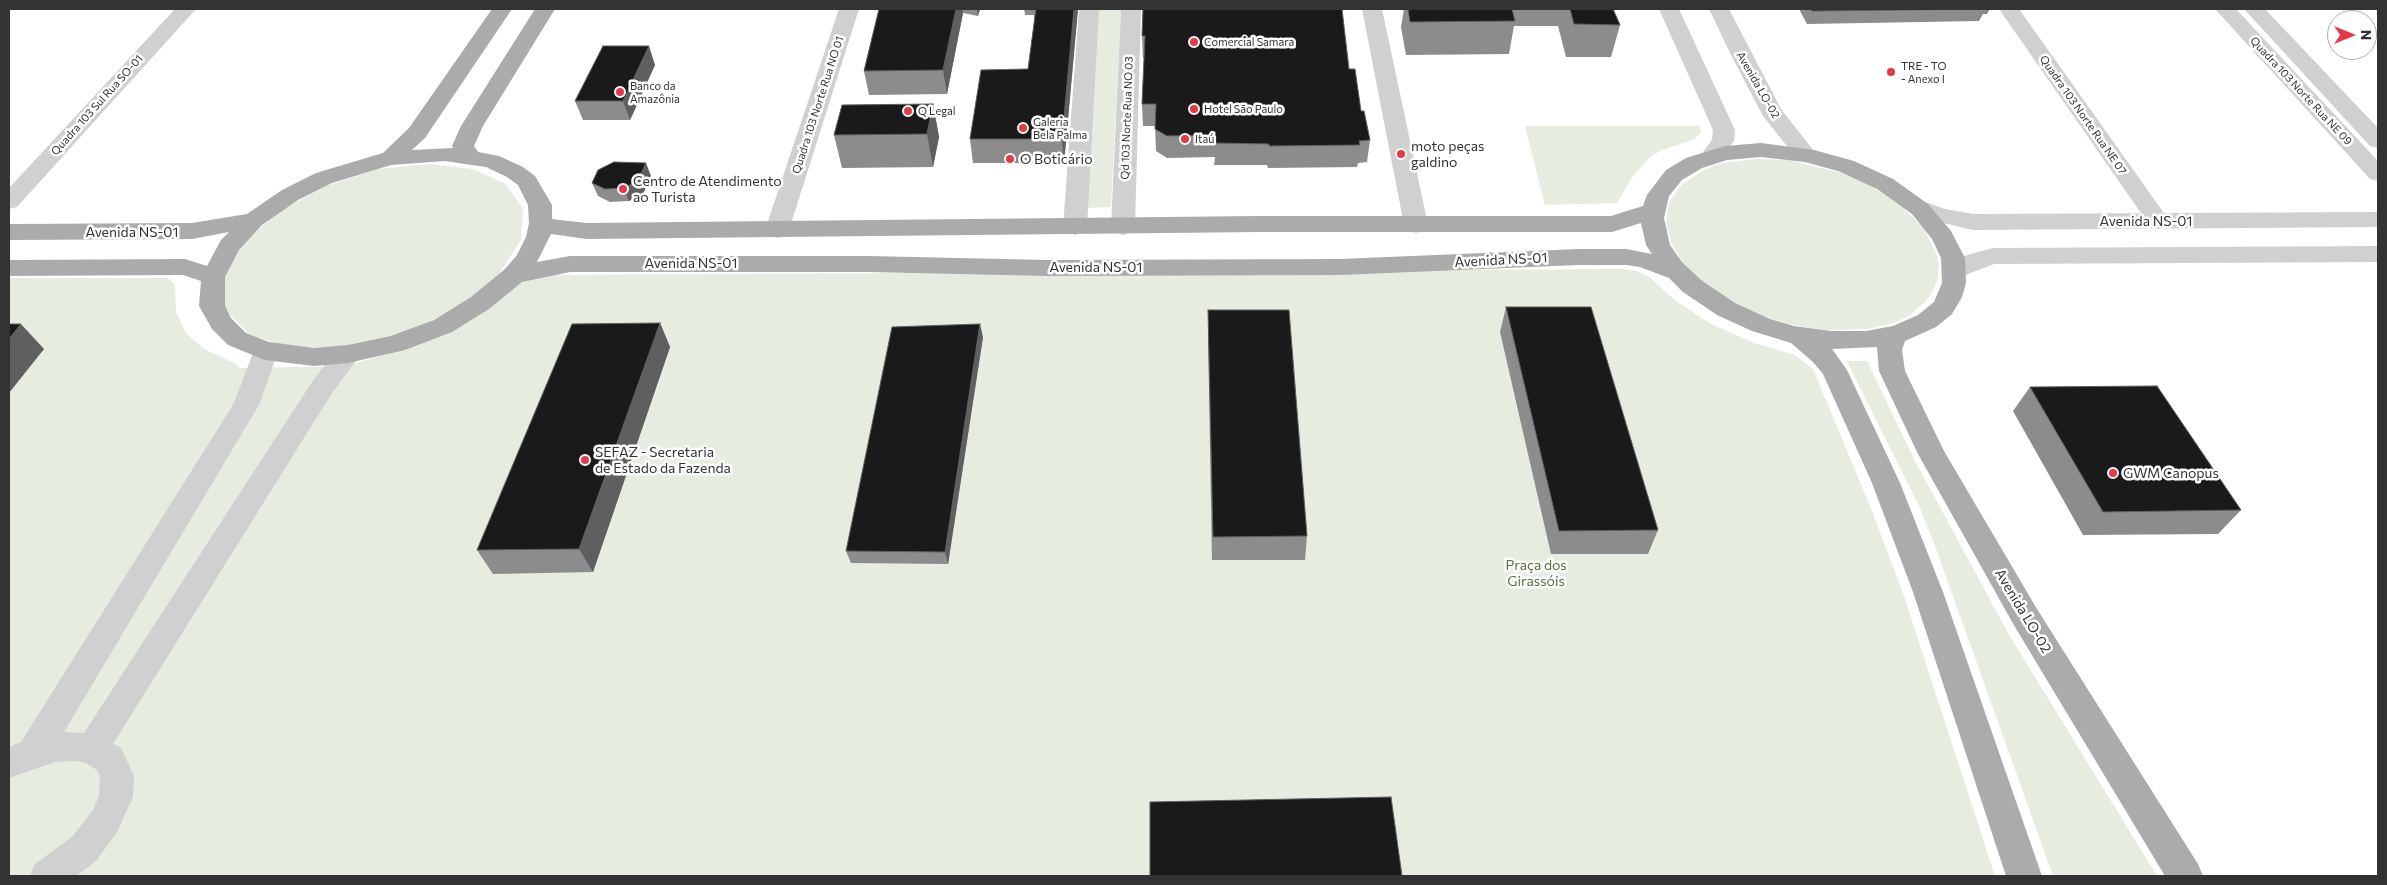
<!DOCTYPE html>
<html>
<head>
<meta charset="utf-8">
<style>
  body { margin:0 }
  #map { position:relative; width:2387px; height:885px; overflow:hidden; background:#fff; font-family:Commissioner,sans-serif }
  canvas { display:block }
  .frame { position:absolute; inset:0; border:10px solid #333; pointer-events:none }
  .north { position:absolute; left:2327px; top:10px; width:50px; height:50px; box-sizing:border-box; background:#fff; border:1px solid #adadad; border-radius:50%; rotate:90deg; font-size:14px; font-weight:700; line-height:20px; text-align:center; color:#333 }
  .north::after { content:''; display:block; margin:auto; width:18px; height:22px; background:#e63946; clip-path:polygon(50% 0,100% 100%,50% 72%,0 100%) }
</style>
</head>
<body>
<div id="map">
<canvas width="2387" height="885"></canvas>
<div class="frame"></div>
<div class="north">N</div>
</div>
<script>
const c = document.querySelector('canvas').getContext('2d');
c.lineJoin = 'round';
function fillPath(path, color) { c.fillStyle = color; c.fill(path, 'evenodd'); }
const shape = rows => new Path2D(rows.map(r => 'M' + r).join(''));
function trace(path, color, width, dash) { c.strokeStyle = color; c.lineWidth = width; c.lineCap = dash ? 'butt' : 'round'; c.setLineDash(dash || []); c.stroke(path); }
function drawText(font, color, halo, rows, align = 'center') {
  c.font = font + ' Commissioner,sans-serif'; c.lineWidth = 5; c.setLineDash([]); c.textBaseline = 'middle'; c.strokeStyle = halo; c.fillStyle = color; for (const [text, x, y, turn = 0] of rows) {
    c.save(); c.translate(x, y); c.rotate((+turn || 0) * Math.PI / 180); c.textAlign = isNaN(turn) ? turn : align; if (halo) c.strokeText(text, 0, 0); c.fillText(text, 0, 0); c.restore();
  }
}
fillPath(shape([
  [1098,9,1121,9,1111,207,1085,208],
  [1525,126,1699,126,1701,132,1694,139,1660,151,1650,157,1633,176,1617,203,1545,205],
  [1756,159,1789,160,1841,173,1873,187,1901,206,1924,229,1936,253,1939,266,1938,279,1929,298,1909,316,1894,323,1868,329,1825,330,1788,324,1763,316,1728,300,1700,280,1682,261,1671,242,1666,223,1669,202,1681,185,1704,170,1722,163],
  [429,164,473,169,506,184,523,209,521,240,499,274,459,307,406,333,346,347,291,348,249,334,225,309,224,277,243,243,280,211,326,186,378,169],
  [1622,269,1637,271,1648,276,1676,301,1711,324,1754,343,1795,355,1813,369,1870,506,1903,593,1995,876,9,876,9,278,168,278,175,285,176,312,186,333,204,349,234,363,240,368,346,366,393,352,507,286,546,275],
  [1847,361,1867,361,1914,459,2008,633,2157,876,2053,876,1935,546,1919,506]
]), '#e6ecdf');
fillPath(shape([
  [175,9,196,9,17,207,9,209,9,188,175,9],
  [839,9,859,9,789,230,785,235,777,238,769,235,765,230,839,9],
  [1079,9,1099,9,1087,227,1083,232,1075,235,1067,232,1063,227,1079,9],
  [1121,9,1141,9,1135,227,1131,232,1123,235,1115,232,1111,227,1121,9],
  [1362,9,1382,9,1428,225,1424,230,1416,233,1408,230,1404,225,1362,9],
  [1999,9,2019,9,2166,216,2170,221,2166,226,2158,229,2150,226,1999,9],
  [2215,9,2236,9,2378,161,2378,181,2370,179,2215,9],
  [2244,9,2265,9,2378,128,2378,148,2370,146,2244,9],
  [265,342,274,345,278,351,260,403,64,732,84,733,314,379,339,347,348,345,357,347,361,354,332,393,113,744,121,748,134,776,133,797,117,832,96,861,76,876,30,876,35,864,72,837,93,810,99,796,100,776,97,770,86,763,75,761,55,762,9,778,9,747,21,742,226,416,234,403,256,345,265,342]
]), '#d0d0d0');
fillPath(shape([
  [1659,9,1679,9,1735,130,1734,141,1719,161,1711,163,1703,161,1700,156,1712,140,1713,130,1659,9],
  [1709,9,1729,9,1781,109,1817,155,1814,160,1806,162,1798,160,1763,116,1733,59,1709,9],
  [1917,199,1945,209,1973,214,2378,212,2378,227,1973,230,1931,220,1909,211,1905,206,1909,201,1917,199],
  [2378,246,2378,262,1994,264,1955,279,1946,277,1943,271,1946,265,1967,255,1993,248,2378,246]
]), '#d0d0d0');
fillPath(shape([
  [492,9,512,9,425,138,412,150,453,148,452,146,461,126,535,9,555,9,483,126,474,146,478,152,499,156,523,167,535,176,552,205,552,219,559,220,587,223,1260,216,1611,216,1643,206,1647,195,1666,170,1686,158,1725,146,1761,143,1814,150,1854,161,1893,179,1928,204,1951,231,1965,258,1966,283,1962,297,1952,314,1936,327,1905,341,1902,350,1905,371,1944,451,2037,609,2198,864,2203,876,2165,876,2015,627,1918,454,1879,371,1877,347,1832,349,1847,370,1900,483,1943,592,2042,876,2006,876,1913,592,1872,483,1823,374,1813,362,1791,343,1752,331,1717,315,1683,292,1669,278,1640,267,1626,265,1579,265,1340,275,1049,276,868,272,570,272,522,282,489,309,452,332,405,350,348,363,314,366,265,360,228,345,212,329,199,306,201,281,183,275,9,276,9,260,185,259,207,266,221,240,229,232,192,239,9,240,9,224,192,223,247,214,282,190,316,173,383,153,409,128,492,9],
  [1761,157,1805,162,1838,171,1877,189,1912,214,1932,239,1941,258,1942,283,1934,302,1918,315,1893,326,1866,331,1831,331,1794,326,1770,319,1735,303,1701,280,1682,262,1670,245,1664,218,1669,196,1682,180,1702,168,1727,160,1761,157],
  [445,161,486,167,507,177,518,185,528,205,529,223,526,237,517,255,505,269,471,297,434,320,391,336,348,345,314,348,269,342,246,333,231,318,225,306,225,277,239,250,262,225,298,200,332,183,391,165,445,161],
  [1641,223,1646,245,1652,254,1626,249,1579,249,1340,259,1049,260,868,256,570,256,537,262,551,234,587,239,1260,232,1612,232,1641,223]
]), '#ababab');
fillPath(shape([
  [879,9,980,9,978,16,963,13,947,94,869,95,864,71],
  [1024,9,1078,9,1064,163,973,163,970,139,1028,69,1034,22,1034,15,1025,15],
  [1404,9,1613,9,1620,25,1611,57,1566,57,1558,26,1514,26,1509,54,1406,55,1401,27],
  [1799,9,1990,9,1987,14,1983,14,1979,21,1807,24],
  [1142,36,1349,69,1370,140,1367,162,1358,163,1357,167,1268,168,1267,165,1214,165,1215,157,1167,158,1156,151,1155,126,1143,126,1142,104,1144,58,1143,58],
  [655,65,630,120,583,120,575,101],
  [933,104,939,137,933,167,842,168,834,135],
  [651,176,643,194,629,201,610,202,598,196,592,183],
  [1506,307,1658,530,1648,554,1551,554,1500,332],
  [1208,310,1307,536,1305,560,1212,560,1208,334],
  [660,323,670,347,593,572,493,574,477,550],
  [983,337,948,564,851,563,846,551],
  [2030,387,2241,510,2218,534,2083,535,2013,411]
]), '#8c8c8c');
fillPath(shape([
  [956,9,963,9,963,13,947,94,943,70],
  [977,9,980,9,978,16],
  [1074,9,1078,9,1064,163,1062,139],
  [649,46,655,65,630,120,623,101],
  [933,104,939,137,933,167,927,134],
  [646,163,651,176,643,194,629,201,624,188],
  [660,323,670,347,593,572,579,549],
  [21,324,44,349,9,393,9,339],
  [980,324,983,337,948,564,945,552]
]), '#5f5f5f');
const building = shape([
  [879,9,956,9,943,70,864,71,879,9],
  [1036,9,1074,9,1062,139,970,139,981,70,1028,69,1036,9],
  [1143,9,1342,9,1349,69,1355,69,1361,111,1364,111,1370,140,1359,141,1360,145,1269,146,1269,144,1215,143,1215,135,1167,136,1155,129,1156,104,1142,104,1145,36,1142,36,1143,9],
  [1408,9,1512,9,1515,21,1410,22,1408,9],
  [1570,9,1613,9,1620,25,1574,24,1570,9],
  [1811,9,1985,9,1812,11,1811,9],
  [603,46,649,46,623,101,575,101,603,46],
  [933,104,927,134,834,135,842,105,933,104],
  [614,162,646,163,637,181,624,188,605,189,592,183,598,170,614,162],
  [1506,307,1591,307,1658,530,1559,531,1506,307],
  [1208,310,1289,310,1307,536,1213,537,1208,310],
  [660,323,579,549,477,550,572,324,660,323],
  [9,324,21,324,9,339,9,324],
  [980,324,945,552,846,551,892,327,980,324],
  [2157,386,2241,510,2103,512,2030,387,2157,386],
  [1391,797,1402,876,1150,876,1150,802,1391,797]
]);
fillPath(building, '#1a1a1a');
trace(building, '#5f5f5f', 1);
for (const [x, y, r, color] of [
  [1194,42,5,"#e63946"],
  [1891,72,5,"#e63946"],
  [620,92,5,"#e63946"],
  [1194,109,5,"#e63946"],
  [908,111,5,"#e63946"],
  [1023,128,5,"#e63946"],
  [1185,139,5,"#e63946"],
  [1401,154,5,"#e63946"],
  [1010,159,5,"#e63946"],
  [623,189,5,"#e63946"],
  [585,460,5,"#e63946"],
  [2113,473,5,"#e63946"]
]) { const dot = new Path2D(); dot.arc(x, y, r, 0, 2 * Math.PI); c.fillStyle = color; c.fill(dot); trace(dot, '#fff', 2); }
drawText('11px', '#333', '#fff', [
  ["Comercial Samara",1204,42],
  ["TRE - TO",1901,66],
  ["- Anexo I",1901,79],
  ["Banco da",630,86],
  ["Amazônia",630,99],
  ["Hotel São Paulo",1204,109],
  ["Q Legal",918,111],
  ["Galeria",1033,122],
  ["Bela Palma",1033,135],
  ["Itaú",1195,139]
], 'left');
drawText('11px', '#333', '#fff', [
  ["Avenida LO-02",1758,85,60],
  ["Quadra 103 Norte Rua NE 09",2301,91,47],
  ["Quadra 103 Sul Rua SO-01",97,105,-48],
  ["Quadra 103 Norte Rua NO 01",818,105,-72],
  ["Quadra 103 Norte Rua NE 07",2083,115,55],
  ["Qd 103 Norte Rua NO 03",1127,118,-88]
]);
drawText('14px', '#333', '#fff', [
  ["moto peças",1411,146],
  ["galdino",1411,162],
  ["O Boticário",1020,159],
  ["Centro de Atendimento",633,181],
  ["ao Turista",633,197],
  ["SEFAZ - Secretaria",595,452],
  ["de Estado da Fazenda",595,468],
  ["GWM Canopus",2123,473]
], 'left');
drawText('14px', '#333', '#fff', [
  ["Avenida NS-01",2146,221],
  ["Avenida NS-01",132,232],
  ["Avenida NS-01",1501,260,-3],
  ["Avenida NS-01",691,263],
  ["Avenida NS-01",1096,267],
  ["Avenida LO-02",2023,611,59]
]);
drawText('14px', '#56703f', '#fff', [
  ["Praça dos",1536,565],
  ["Girassóis",1536,581]
]);
</script>
</body>
</html>
